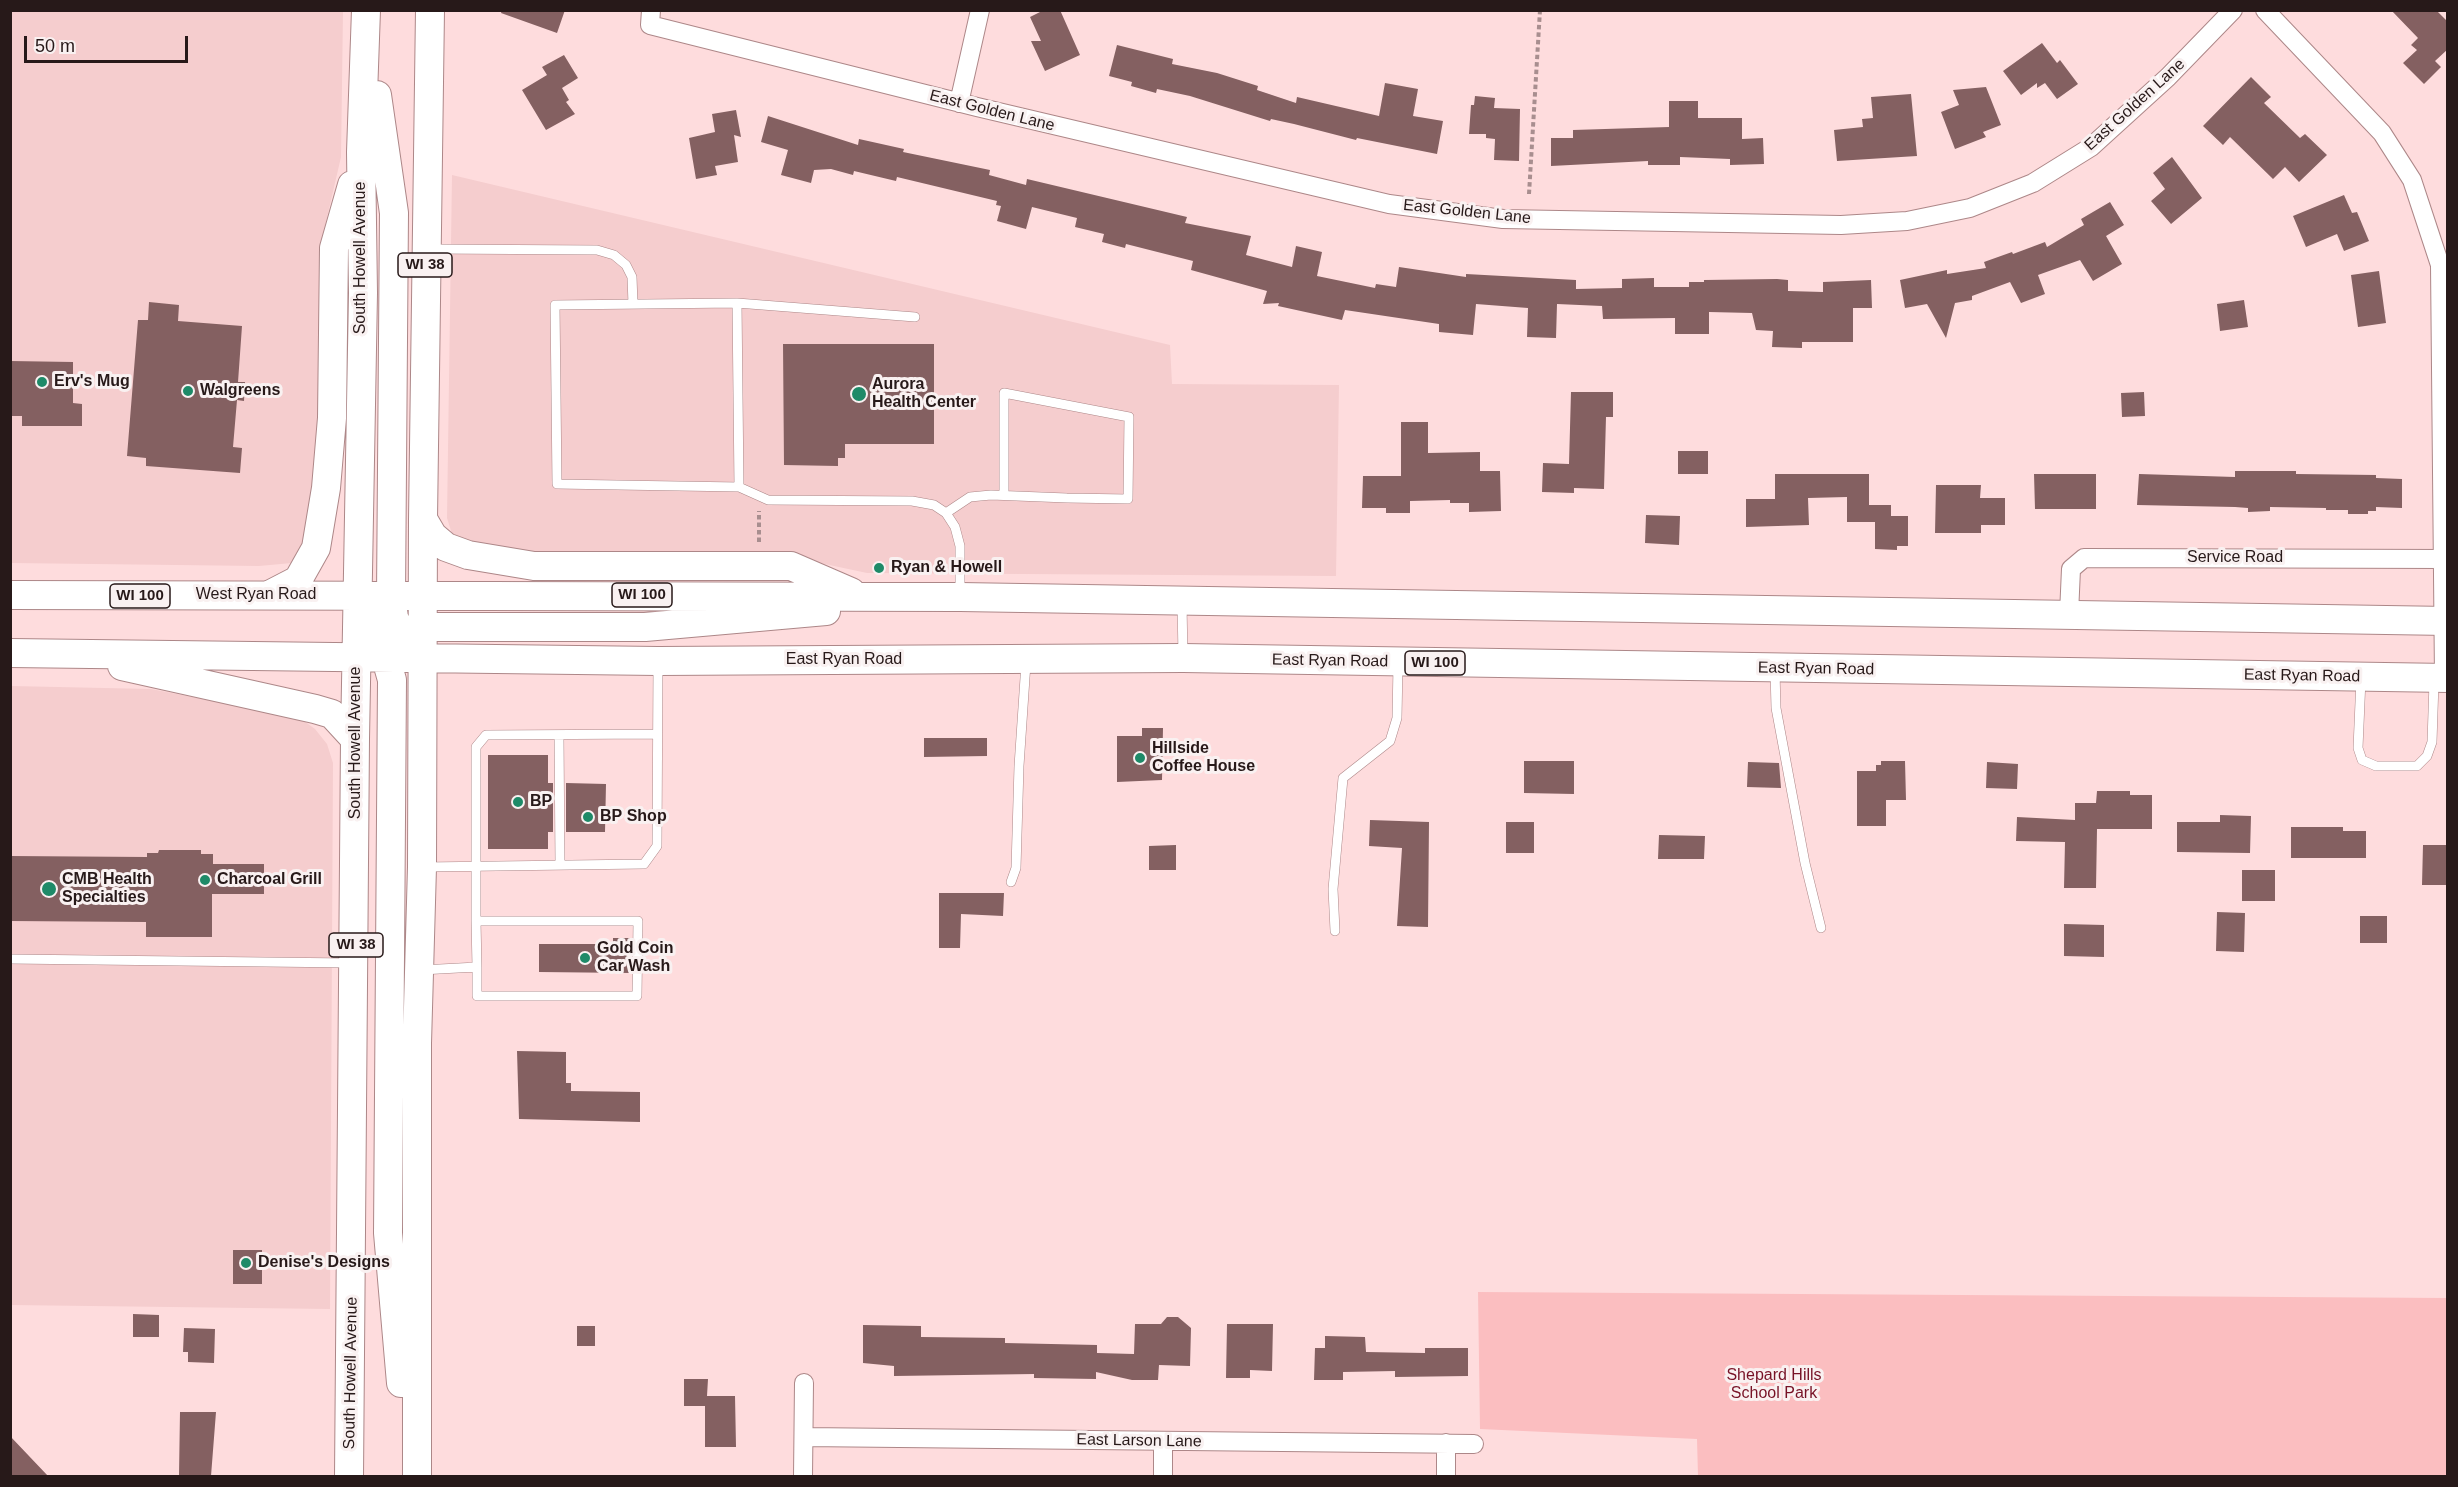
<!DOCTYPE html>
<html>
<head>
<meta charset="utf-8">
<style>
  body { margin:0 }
  #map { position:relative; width:2458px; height:1487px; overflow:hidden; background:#fedcdd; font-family:Arial,sans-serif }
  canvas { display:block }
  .frame { position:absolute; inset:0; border:12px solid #271919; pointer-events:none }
  .scale { position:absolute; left:24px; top:36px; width:164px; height:27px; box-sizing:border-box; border:3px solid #271919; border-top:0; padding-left:8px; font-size:18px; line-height:21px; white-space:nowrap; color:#271919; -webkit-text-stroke:4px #f9f1f1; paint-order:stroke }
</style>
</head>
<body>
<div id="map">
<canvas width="2458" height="1487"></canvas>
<div class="frame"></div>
<div class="scale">50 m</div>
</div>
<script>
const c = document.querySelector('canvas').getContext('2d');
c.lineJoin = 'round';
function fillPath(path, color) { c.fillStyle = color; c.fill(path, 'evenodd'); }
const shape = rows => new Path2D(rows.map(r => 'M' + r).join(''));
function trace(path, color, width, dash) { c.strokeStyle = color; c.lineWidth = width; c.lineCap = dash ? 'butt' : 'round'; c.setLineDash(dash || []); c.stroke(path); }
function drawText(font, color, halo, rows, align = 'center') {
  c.font = font + ' Arial,sans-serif'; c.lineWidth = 6; c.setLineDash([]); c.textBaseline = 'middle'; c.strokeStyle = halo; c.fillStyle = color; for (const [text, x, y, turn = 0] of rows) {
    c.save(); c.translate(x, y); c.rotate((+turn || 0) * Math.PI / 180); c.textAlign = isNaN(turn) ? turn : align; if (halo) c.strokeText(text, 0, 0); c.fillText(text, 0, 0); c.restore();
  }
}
fillPath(shape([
  [11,11,343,11,341,157,323,235,320,454,308,542,292,563,259,566,11,563],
  [452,175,1170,345,1172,384,1339,385,1336,576,867,573,792,557,539,558,464,544,452,534,447,518],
  [11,686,151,689,300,718,315,729,327,744,333,763,330,1309,11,1305]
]), '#f5cdce');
fillPath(shape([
  [1478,1292,2447,1298,2447,1476,1698,1476,1697,1439,1480,1429]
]), '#fbbec0');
fillPath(shape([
  [502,10,565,10,557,33,501,13],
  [1044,10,1060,10,1080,55,1045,71,1031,41,1041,41,1030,17],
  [2391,10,2436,10,2448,22,2448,49,2435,61,2441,67,2424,84,2403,63,2417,50,2411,45,2418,38],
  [2042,43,2057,63,2060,60,2078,84,2057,99,2045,83,2037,88,2037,83,2021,95,2003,71],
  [1117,45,1173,59,1172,64,1217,73,1258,86,1257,90,1296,103,1297,97,1379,116,1385,83,1418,89,1413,116,1443,121,1437,154,1357,138,1356,140,1294,124,1271,119,1270,121,1190,96,1157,89,1156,93,1131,86,1132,82,1109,76],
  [564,55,578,78,562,88,569,100,566,102,575,114,546,130,522,90,547,75,542,67],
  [2251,77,2271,97,2264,103,2300,138,2305,134,2327,155,2299,182,2285,167,2273,179,2230,137,2223,145,2203,126],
  [1986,87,2001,125,1983,132,1986,137,1955,149,1941,112,1959,105,1953,90],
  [1911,94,1917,156,1837,161,1834,130,1863,127,1862,119,1873,118,1871,97],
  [1475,96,1495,98,1494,108,1520,109,1519,161,1494,160,1495,139,1486,138,1486,134,1469,134,1471,105,1474,105],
  [1669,101,1698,101,1698,118,1742,118,1742,139,1763,138,1764,164,1730,165,1730,159,1680,157,1680,165,1648,165,1648,161,1551,166,1551,138,1573,138,1573,130,1669,127],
  [736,110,741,137,734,135,738,162,715,166,717,175,696,179,689,138,715,132,712,114],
  [768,116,858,145,859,139,904,149,903,152,990,170,989,175,1026,185,1027,179,1187,217,1185,223,1251,236,1246,255,1292,267,1296,246,1322,252,1317,276,1375,288,1376,284,1396,287,1399,267,1466,277,1466,274,1576,280,1576,289,1622,288,1622,279,1654,278,1654,287,1689,287,1689,282,1704,282,1704,280,1777,279,1788,280,1788,291,1823,292,1823,282,1871,280,1872,308,1853,308,1853,342,1802,342,1802,348,1772,347,1773,331,1756,330,1752,313,1709,312,1709,334,1675,334,1675,318,1603,319,1602,306,1557,304,1556,338,1527,337,1528,308,1476,304,1473,335,1439,332,1439,324,1345,310,1342,320,1278,306,1279,303,1263,304,1267,291,1191,270,1193,261,1126,244,1125,248,1102,242,1104,234,1075,227,1077,218,1032,207,1026,229,997,221,1001,206,996,205,997,201,897,177,896,181,854,171,853,175,831,169,814,170,811,183,781,175,788,150,761,142],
  [2172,157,2202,198,2171,224,2151,201,2165,189,2153,173],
  [2344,195,2352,213,2357,212,2369,241,2344,251,2337,234,2306,247,2293,216],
  [2110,202,2124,225,2106,236,2122,264,2093,281,2080,260,2038,275,2045,294,2021,303,2010,282,1972,296,1972,300,1955,303,1946,338,1927,304,1905,308,1900,280,1947,270,1947,274,1986,268,1984,262,2012,252,2013,254,2045,242,2047,247,2084,225,2081,219],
  [2379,271,2386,323,2358,327,2351,275],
  [2244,300,2248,327,2220,331,2217,304],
  [149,302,179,305,178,321,242,326,238,382,245,382,244,401,237,400,233,447,242,448,240,473,146,466,146,458,127,456,138,320,148,320],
  [783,344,934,344,934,444,845,444,845,458,838,458,838,466,784,465],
  [10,361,73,362,73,403,82,404,82,426,22,426,22,416,10,416],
  [1571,392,1613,392,1613,417,1606,417,1604,489,1574,488,1574,493,1542,492,1543,463,1569,464],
  [2144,392,2145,416,2122,417,2121,393],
  [1401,422,1428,422,1428,453,1480,452,1480,471,1500,471,1501,511,1469,512,1469,503,1450,503,1450,500,1410,501,1410,513,1386,513,1386,508,1362,508,1363,476,1401,476],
  [1678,451,1708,451,1708,474,1678,474],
  [2235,471,2296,471,2296,474,2376,475,2376,478,2402,479,2402,508,2376,507,2376,511,2368,511,2368,514,2348,514,2348,510,2326,510,2326,508,2270,507,2270,511,2248,512,2248,508,2235,507,2137,505,2139,474,2235,477],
  [1775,474,1869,474,1869,505,1891,505,1891,516,1908,516,1908,546,1897,546,1897,550,1875,549,1875,522,1847,522,1847,497,1808,498,1809,525,1746,527,1746,499,1775,499],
  [2034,474,2096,474,2096,509,2035,509],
  [1936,485,1981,485,1980,498,2005,498,2005,525,1981,525,1981,533,1935,533],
  [1646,515,1680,516,1679,545,1645,543],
  [1142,728,1163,728,1162,780,1117,782,1117,736,1142,736],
  [924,738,987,738,987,756,924,757],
  [488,755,548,755,548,783,553,783,553,832,548,832,548,849,488,849],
  [1524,761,1574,761,1574,794,1524,793],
  [1881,761,1905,761,1906,800,1886,800,1886,826,1857,826,1857,771,1876,771,1876,765,1881,765],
  [1748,762,1779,763,1781,788,1747,787],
  [1987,762,2018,764,2017,789,1986,788],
  [566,783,606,784,605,832,566,832],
  [2097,791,2130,791,2130,795,2152,795,2152,829,2097,829,2096,888,2064,888,2065,842,2016,841,2017,817,2075,820,2075,803,2096,803],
  [2220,815,2251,816,2250,853,2177,852,2177,822,2220,822],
  [1370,820,1429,822,1428,927,1397,926,1402,848,1369,846],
  [1506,822,1534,822,1534,853,1506,853],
  [2291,827,2343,827,2343,831,2366,831,2366,858,2291,858],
  [1659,835,1705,836,1704,859,1658,859],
  [1176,845,1176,870,1149,870,1149,846],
  [2423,845,2448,845,2448,885,2422,885],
  [159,850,201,850,201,854,213,854,213,864,264,864,264,894,212,894,212,937,146,937,146,922,10,921,10,856,147,857,147,853,158,853],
  [2242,870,2275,870,2275,901,2242,901],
  [939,893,1004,893,1003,916,961,914,960,948,939,948],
  [2217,912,2245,913,2244,952,2216,951],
  [2360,916,2387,916,2387,943,2360,943],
  [2064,924,2104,925,2104,957,2064,956],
  [613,938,631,938,631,973,539,972,539,944,613,944],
  [517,1051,566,1052,566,1083,571,1083,571,1091,640,1092,640,1122,519,1119],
  [233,1250,262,1250,262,1284,233,1284],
  [133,1314,159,1315,159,1337,133,1337],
  [1167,1317,1178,1317,1191,1328,1190,1366,1159,1365,1158,1380,1132,1380,1096,1372,1096,1379,1034,1378,1034,1374,894,1376,894,1366,863,1363,863,1325,921,1326,921,1337,1005,1338,1005,1343,1097,1345,1097,1353,1134,1354,1135,1324,1161,1324],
  [1227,1324,1273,1324,1272,1371,1250,1370,1250,1378,1226,1378],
  [577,1326,595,1326,595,1346,577,1346],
  [184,1328,215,1329,214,1363,188,1362,188,1352,183,1352],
  [1325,1336,1365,1337,1366,1352,1425,1353,1425,1348,1468,1348,1468,1376,1395,1377,1395,1371,1343,1372,1343,1380,1314,1380,1315,1348,1325,1348],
  [684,1379,708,1379,707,1396,735,1396,736,1447,705,1447,705,1406,684,1406],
  [180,1412,216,1412,211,1476,179,1476],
  [10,1436,48,1476,10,1476]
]), '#846061');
const service = shape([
  [431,249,597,250,614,255,626,265,632,277,633,304],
  [737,303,739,487,768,500,912,501,934,505,946,513,955,527,960,546,960,594],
  [739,487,557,484,555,305,737,303,915,317],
  [946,513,970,497,991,495,1067,498,1128,499,1129,417,1004,393,1004,495],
  [1182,604,1183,656],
  [1775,671,1776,708,1805,863,1821,928],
  [2361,679,2358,748,2362,760,2376,766,2417,766,2427,756,2432,742,2434,682],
  [559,735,560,865],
  [424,867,644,864,657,846,658,664],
  [1011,882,1016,868,1019,766,1026,663],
  [476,921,638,921,637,996,477,996,477,967,476,921,476,747,486,735,657,734],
  [1335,931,1333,889,1343,778,1390,741,1397,718,1398,665],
  [10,959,350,963],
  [421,970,477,967]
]);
const minor = shape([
  [651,10,650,25,977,107,1389,204,1503,219,1841,225,1907,221,1970,208,2033,183,2091,147,2168,77,2233,10],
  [2265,10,2382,133,2412,180,2440,265,2444,678],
  [959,103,980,10],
  [2069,614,2071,569,2084,558,2448,559],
  [804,1437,1474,1444],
  [1446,1443,1446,1476],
  [803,1476,804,1383],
  [1163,1476,1163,1442]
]);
const primary = shape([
  [377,95,394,213,391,595,394,618,401,632,423,657],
  [423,519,433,536,446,547,468,555,534,566,791,566,851,592],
  [10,595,960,597,2448,621],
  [269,595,298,580,316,548,326,488,332,418,334,248,352,185],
  [358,595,377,627,392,680,388,1233,401,1383],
  [406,631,423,627,645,627,826,611],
  [10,653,658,661,1183,658,2448,678],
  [122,666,315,709,332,714,355,739],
  [349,1476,355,739,363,293,361,152,366,10],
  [417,1476,417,1043,422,867,423,519,430,10]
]);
trace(service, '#ad8788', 10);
trace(minor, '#ad8788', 20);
trace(primary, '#ad8788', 30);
trace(shape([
  [1529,194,1540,10],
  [759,542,759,511]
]), '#a88e8f', 4, [4.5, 3]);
trace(service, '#fff', 9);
trace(minor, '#fff', 18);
trace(primary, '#fff', 28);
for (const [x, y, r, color] of [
  [42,382,6,"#1e8a68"],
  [188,391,6,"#1e8a68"],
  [859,394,8,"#1e8a68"],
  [879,568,6,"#1e8a68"],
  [1140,758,6,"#1e8a68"],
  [518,802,6,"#1e8a68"],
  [588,817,6,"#1e8a68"],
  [205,880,6,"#1e8a68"],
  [49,889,8,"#1e8a68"],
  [585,958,6,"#1e8a68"],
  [246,1263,6,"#1e8a68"]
]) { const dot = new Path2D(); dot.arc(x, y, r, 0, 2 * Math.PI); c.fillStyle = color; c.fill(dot); trace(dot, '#f9f1f1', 2); }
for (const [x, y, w] of [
  [425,265,54],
  [642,595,60],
  [140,596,60],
  [1435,663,60],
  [356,945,54]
]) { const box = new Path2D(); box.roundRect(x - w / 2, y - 12, w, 24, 4.5); c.fillStyle = '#f9f1f1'; c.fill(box); trace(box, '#271919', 1.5); }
drawText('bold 15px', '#271919', null, [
  ["WI 38",425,265],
  ["WI 100",642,595],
  ["WI 100",140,596],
  ["WI 100",1435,663],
  ["WI 38",356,945]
]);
drawText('16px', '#271919', '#f9f1f1', [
  ["East Golden Lane",2135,105,-42],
  ["East Golden Lane",992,111,14],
  ["East Golden Lane",1467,212,6],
  ["South Howell Avenue",361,258,-90],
  ["Service Road",2235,558],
  ["West Ryan Road",256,595],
  ["East Ryan Road",844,660],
  ["East Ryan Road",1330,661,1],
  ["East Ryan Road",1816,669,1],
  ["East Ryan Road",2302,676,1],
  ["South Howell Avenue",356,743,-90],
  ["South Howell Avenue",351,1373,-89],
  ["East Larson Lane",1139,1441,1]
]);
drawText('bold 16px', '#271919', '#f9f1f1', [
  ["Erv's Mug",54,382],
  ["Aurora",872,385],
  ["Health Center",872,403],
  ["Walgreens",200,391],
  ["Ryan & Howell",891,568],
  ["Hillside",1152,749],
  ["Coffee House",1152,767],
  ["BP",530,802],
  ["BP Shop",600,817],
  ["CMB Health",62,880],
  ["Specialties",62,898],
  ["Charcoal Grill",217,880],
  ["Gold Coin",597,949],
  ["Car Wash",597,967],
  ["Denise's Designs",258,1263]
], 'left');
drawText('16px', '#771226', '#f9f1f1', [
  ["Shepard Hills",1774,1376],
  ["School Park",1774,1394]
]);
</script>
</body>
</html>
